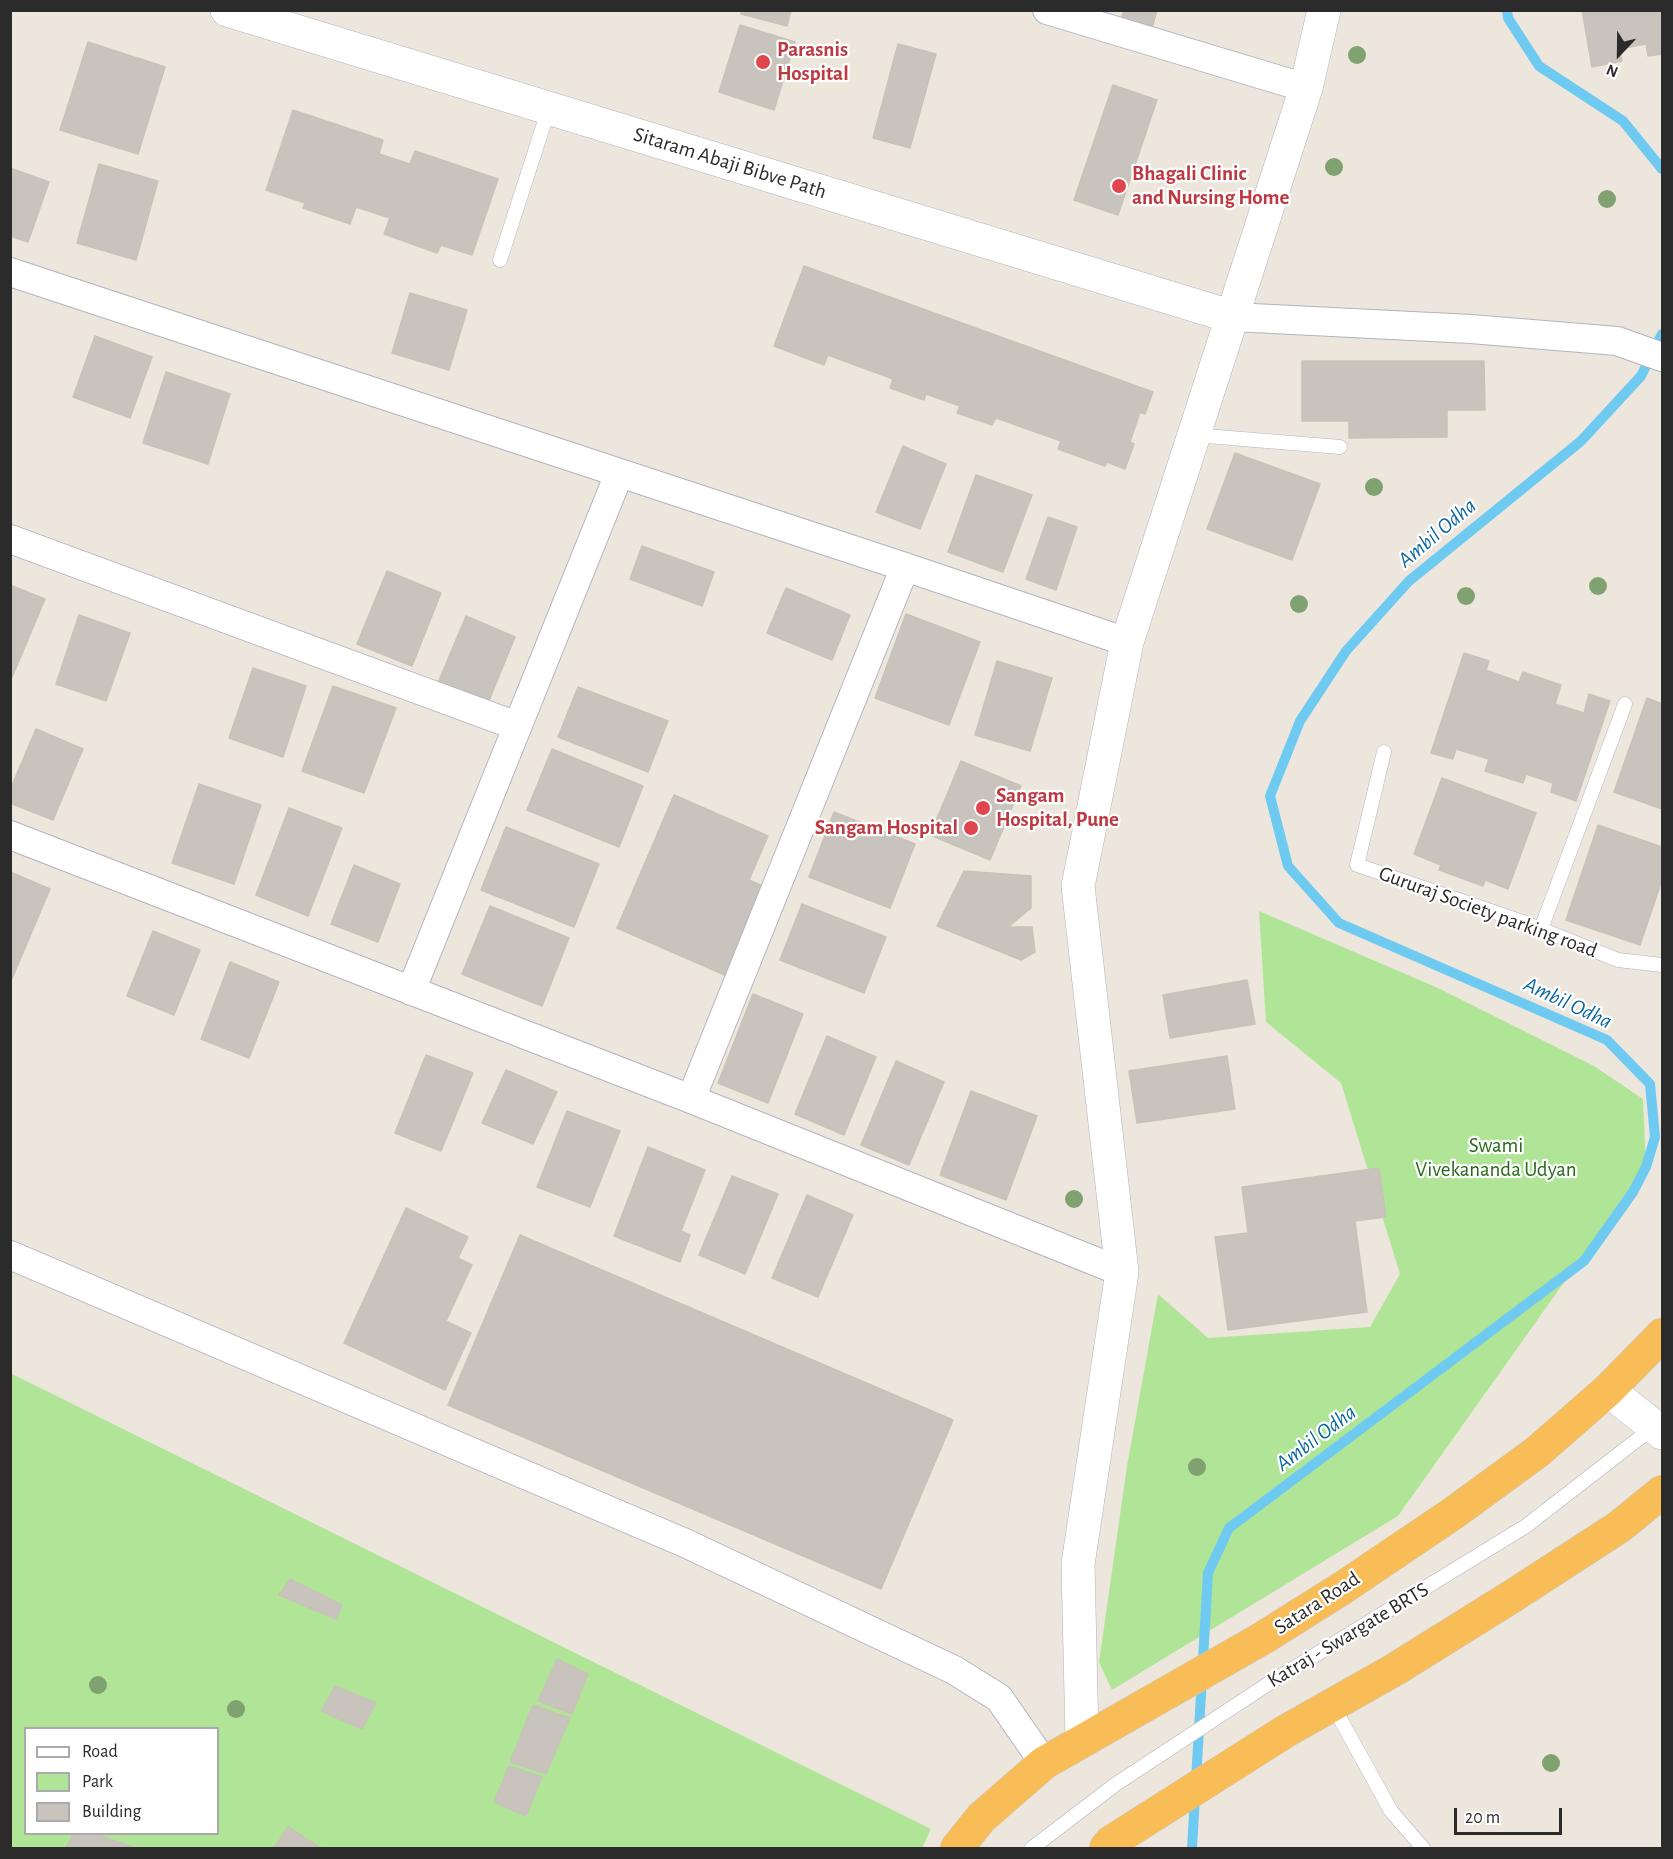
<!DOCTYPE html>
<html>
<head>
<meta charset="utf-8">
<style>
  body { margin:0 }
  #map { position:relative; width:1673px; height:1859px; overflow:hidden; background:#ede6dd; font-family:"Alegreya Sans",sans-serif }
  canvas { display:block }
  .frame { position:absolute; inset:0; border:12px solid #2b2b2b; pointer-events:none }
  .legend { position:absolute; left:24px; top:1727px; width:195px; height:108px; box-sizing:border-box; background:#fff; border:2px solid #aaa; margin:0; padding:8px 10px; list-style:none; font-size:18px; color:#2b2b2b }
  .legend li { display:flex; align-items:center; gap:12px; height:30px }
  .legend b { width:30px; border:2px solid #aaa }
  .north { position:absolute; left:1589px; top:24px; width:60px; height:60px; -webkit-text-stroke:4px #fff; paint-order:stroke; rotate:202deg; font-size:16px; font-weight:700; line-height:24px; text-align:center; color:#2b2b2b }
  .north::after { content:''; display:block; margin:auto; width:21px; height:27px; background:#2b2b2b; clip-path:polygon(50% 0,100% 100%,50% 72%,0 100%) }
  .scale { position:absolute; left:1454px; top:1808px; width:108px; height:27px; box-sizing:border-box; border:3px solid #2b2b2b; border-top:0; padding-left:8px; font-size:18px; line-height:21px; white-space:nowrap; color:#2b2b2b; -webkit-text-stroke:4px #fff; paint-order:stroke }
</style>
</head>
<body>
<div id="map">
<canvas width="1673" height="1859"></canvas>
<div class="frame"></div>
<ul class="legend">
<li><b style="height:8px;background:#fff"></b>Road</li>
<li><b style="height:16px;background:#b0e598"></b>Park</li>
<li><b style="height:16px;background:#c8c3bc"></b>Building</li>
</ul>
<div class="north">N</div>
<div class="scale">20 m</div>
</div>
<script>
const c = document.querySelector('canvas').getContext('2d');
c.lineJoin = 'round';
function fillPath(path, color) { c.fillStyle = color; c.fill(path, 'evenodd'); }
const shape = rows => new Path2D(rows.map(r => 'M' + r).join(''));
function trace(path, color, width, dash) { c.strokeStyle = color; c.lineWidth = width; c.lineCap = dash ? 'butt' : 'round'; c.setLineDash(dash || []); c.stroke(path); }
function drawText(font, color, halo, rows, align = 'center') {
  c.font = font + ' "Alegreya Sans",sans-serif'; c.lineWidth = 4.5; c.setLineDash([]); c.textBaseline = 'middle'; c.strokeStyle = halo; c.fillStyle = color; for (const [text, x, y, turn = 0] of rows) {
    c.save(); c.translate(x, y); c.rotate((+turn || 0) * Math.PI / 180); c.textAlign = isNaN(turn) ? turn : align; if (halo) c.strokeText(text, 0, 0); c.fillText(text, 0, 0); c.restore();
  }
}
fillPath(shape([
  [1259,911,1438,988,1594,1066,1643,1099,1646,1167,1398,1516,1112,1690,1099,1662,1127,1466,1158,1294,1208,1338,1370,1327,1400,1274,1341,1083,1266,1022],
  [10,1373,931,1829,922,1848,11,1848],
  [26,1728,218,1728,218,1834,26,1834]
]), '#b0e598');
trace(shape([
  [1507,10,1508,18,1539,66,1623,121,1662,169],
  [1196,1781,1208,1573,1229,1528,1584,1261,1633,1192,1646,1167,1655,1137,1650,1084,1607,1040,1339,923,1288,866,1270,796,1300,721,1346,651,1409,581,1581,441,1641,376,1662,334],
  [1192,1848,1195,1797]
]), '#6ecaf1', 10);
const building = shape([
  [742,10,791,10,787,26,741,14,742,10],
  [1124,10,1157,10,1152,28,1121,19,1124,10],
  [1582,10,1662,10,1662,54,1648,56,1646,44,1619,49,1622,61,1592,67,1582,10],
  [740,25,795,42,774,110,719,92,740,25],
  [88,42,165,67,138,154,60,130,88,42],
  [898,44,936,54,910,148,873,138,898,44],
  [1113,85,1157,100,1118,215,1074,200,1113,85],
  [293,110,383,140,379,154,410,164,415,151,498,179,472,255,441,245,437,253,384,234,390,218,356,207,350,224,303,208,305,203,266,190,293,110],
  [99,164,158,181,136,260,77,243,99,164],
  [10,168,49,182,28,242,10,236,10,168],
  [804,266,1153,392,1145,414,1140,412,1130,442,1134,444,1125,469,1107,462,1105,466,1058,449,1061,441,996,418,992,425,957,413,960,406,926,394,924,400,890,388,893,379,828,355,824,365,774,346,804,266],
  [410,293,467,310,449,370,392,353,410,293],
  [95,336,152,357,130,418,73,397,95,336],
  [1302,361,1484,361,1485,410,1447,410,1447,437,1349,438,1349,421,1302,421,1302,361],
  [166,372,230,394,208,464,143,443,166,372],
  [903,446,946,464,920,529,876,512,903,446],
  [1235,453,1320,484,1292,560,1207,529,1235,453],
  [976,475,1032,495,1003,572,948,552,976,475],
  [1048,517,1077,527,1056,590,1026,579,1048,517],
  [642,546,714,572,702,606,630,579,642,546],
  [387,571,441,593,412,666,357,644,387,571],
  [10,585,45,599,10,682,10,585],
  [786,588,850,615,832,660,767,633,786,588],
  [906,614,980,642,949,725,875,698,906,614],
  [79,615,130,633,106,701,56,684,79,615],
  [466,616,515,637,488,703,438,683,466,616],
  [1464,653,1489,661,1486,670,1519,682,1523,672,1561,685,1555,704,1584,713,1589,694,1610,701,1576,801,1551,792,1553,783,1526,774,1523,783,1485,771,1489,759,1456,749,1453,759,1431,753,1464,653],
  [997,661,1052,678,1030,751,975,735,997,661],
  [253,668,306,686,283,757,229,738,253,668],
  [333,686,396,708,364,793,302,771,333,686],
  [578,687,668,721,648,772,558,737,578,687],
  [1647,698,1662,704,1662,809,1614,792,1647,698],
  [36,729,83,749,53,820,10,803,10,790,36,729],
  [552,749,643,786,619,847,527,810,552,749],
  [961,761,1021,786,990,860,930,835,961,761],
  [1442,778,1536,813,1508,889,1485,880,1483,886,1439,870,1441,865,1414,854,1442,778],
  [199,784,261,805,234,884,172,863,199,784],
  [674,795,768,836,749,880,765,887,727,976,617,928,674,795],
  [289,808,342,828,308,916,256,895,289,808],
  [834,812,915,844,890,908,809,877,834,812],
  [1598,825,1662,847,1662,880,1640,945,1566,920,1598,825],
  [506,827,599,864,574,927,481,890,506,827],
  [354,865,400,884,378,942,331,924,354,865],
  [964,871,1031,876,1031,908,1008,927,1032,927,1035,952,1021,960,937,926,964,871],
  [10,872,50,889,11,981,10,980,10,872],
  [802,904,886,937,864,993,780,960,802,904],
  [490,906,569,938,542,1006,462,974,490,906],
  [153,931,200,950,174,1015,127,996,153,931],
  [230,962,279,982,249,1058,201,1039,230,962],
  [1247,980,1255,1024,1170,1038,1163,995,1247,980],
  [753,994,803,1014,768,1103,718,1083,753,994],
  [827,1036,876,1057,844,1135,795,1114,827,1036],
  [426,1055,473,1073,441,1151,395,1133,426,1055],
  [1227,1056,1235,1109,1137,1123,1129,1071,1227,1056],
  [896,1061,944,1082,909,1165,861,1145,896,1061],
  [506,1070,557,1092,533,1144,482,1123,506,1070],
  [971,1091,1037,1116,1006,1200,940,1175,971,1091],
  [567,1111,620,1131,590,1207,537,1187,567,1111],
  [648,1147,705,1170,681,1231,690,1235,680,1262,614,1236,648,1147],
  [1379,1168,1386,1217,1355,1221,1367,1312,1228,1330,1215,1237,1248,1233,1242,1187,1379,1168],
  [732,1176,778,1194,745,1274,699,1255,732,1176],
  [807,1195,853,1215,818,1297,772,1278,807,1195],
  [406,1208,468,1237,458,1258,472,1265,446,1321,471,1333,445,1390,344,1343,406,1208],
  [520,1235,953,1420,881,1589,448,1405,520,1235],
  [290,1579,342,1605,336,1619,279,1595,290,1579],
  [557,1659,588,1674,572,1714,538,1701,557,1659],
  [335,1686,376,1703,362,1729,321,1711,335,1686],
  [533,1705,570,1718,546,1774,510,1762,533,1705],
  [509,1766,542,1777,526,1816,494,1802,509,1766],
  [288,1827,321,1848,274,1848,288,1827],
  [73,1834,95,1834,136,1848,66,1848,73,1834]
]);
fillPath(building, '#c8c3bc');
trace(building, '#c8c3b6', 1.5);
const service = shape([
  [500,260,549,108],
  [1194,435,1340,447],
  [1384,752,1357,865,1523,922,1618,960,1662,965],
  [1541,929,1625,704],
  [1332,1704,1391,1811,1423,1848],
  [1032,1848,1116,1784,1268,1684,1526,1526,1655,1426]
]);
const minor = shape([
  [1047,10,1306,88],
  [10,272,905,567,1127,642],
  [1233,317,1471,329,1617,341,1662,357],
  [10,539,517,726],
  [10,835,691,1099,1122,1272],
  [411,991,619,474],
  [691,1099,905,567],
  [10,1255,685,1543,954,1670,999,1698,1044,1763]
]);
const tertiary = shape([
  [227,10,1233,317],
  [1608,1390,1662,1433],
  [1082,1739,1078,1564,1122,1272,1078,886,1127,642,1306,88,1324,10]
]);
const trunk = shape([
  [957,1848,981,1818,1044,1763,1263,1638,1344,1587,1455,1512,1537,1452,1608,1390,1662,1335],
  [1106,1848,1111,1842,1286,1731,1394,1670,1511,1597,1619,1527,1662,1492]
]);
trace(service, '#b1b3bf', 15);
trace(minor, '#b1b3bf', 30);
trace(tertiary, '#b1b3bf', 34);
trace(trunk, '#c8c8c8', 34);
trace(service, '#fff', 14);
trace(minor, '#fff', 28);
trace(tertiary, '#fff', 33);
trace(trunk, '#f9bd58', 33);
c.fillStyle = '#80a271';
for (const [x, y] of [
  [1357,55],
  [1334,167],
  [1607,199],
  [1374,487],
  [1598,586],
  [1466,596],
  [1299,604],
  [1074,1199],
  [1197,1467],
  [98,1685],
  [236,1709],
  [1551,1763]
]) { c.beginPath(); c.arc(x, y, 9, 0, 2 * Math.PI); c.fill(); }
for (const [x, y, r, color] of [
  [763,62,8,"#e0444e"],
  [1119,186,8,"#e0444e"],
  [983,808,8,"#e0444e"],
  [971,828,8,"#e0444e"]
]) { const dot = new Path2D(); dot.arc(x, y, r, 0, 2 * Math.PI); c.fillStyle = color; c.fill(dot); trace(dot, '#fff', 2); }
drawText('bold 21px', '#be3a42', '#fff', [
  ["Parasnis",777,50],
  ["Hospital",777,74],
  ["Bhagali Clinic",1132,174],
  ["and Nursing Home",1132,198],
  ["Sangam",996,796],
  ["Hospital, Pune",996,820],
  ["Sangam Hospital",958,828,"right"]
], 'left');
drawText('21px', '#2b2b2b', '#fff', [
  ["Sitaram Abaji Bibve Path",730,163,17],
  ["Gururaj Society parking road",1488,912,20],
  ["Satara Road",1317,1603,-33],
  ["Katraj - Swargate BRTS",1348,1635,-31]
]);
drawText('21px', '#276a19', '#fff', [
  ["Swami",1496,1146],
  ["Vivekananda Udyan",1496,1170]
]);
drawText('italic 22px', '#0b679f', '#fff', [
  ["Ambil Odha",1437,533,-40],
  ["Ambil Odha",1568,1003,25],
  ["Ambil Odha",1316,1438,-37]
]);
</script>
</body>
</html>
